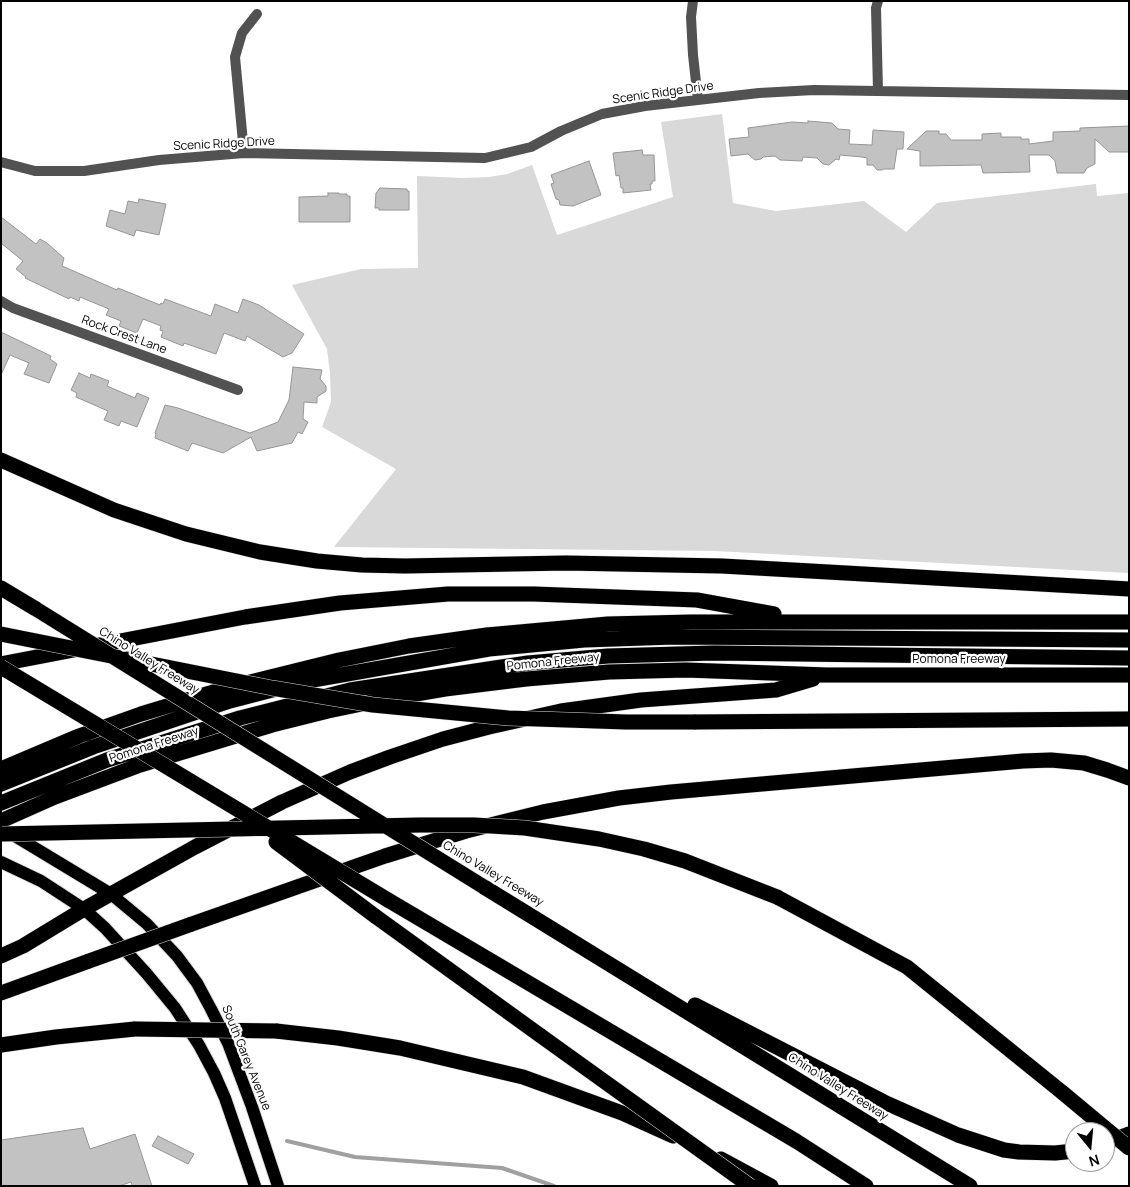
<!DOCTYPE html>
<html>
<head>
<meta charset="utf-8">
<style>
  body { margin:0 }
  #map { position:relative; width:1130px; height:1187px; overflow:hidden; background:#fff; font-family:Manrope,sans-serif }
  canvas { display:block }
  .frame { position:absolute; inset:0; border:2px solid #000; pointer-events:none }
  .north { position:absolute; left:1065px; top:1122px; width:50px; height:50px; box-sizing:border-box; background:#fff; border:1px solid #999; border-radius:50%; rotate:163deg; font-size:14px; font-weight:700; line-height:20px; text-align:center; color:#000 }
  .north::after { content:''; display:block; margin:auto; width:18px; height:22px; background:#000; clip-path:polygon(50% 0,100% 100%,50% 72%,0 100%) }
</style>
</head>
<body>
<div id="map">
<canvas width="1130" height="1187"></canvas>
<div class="frame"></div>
<div class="north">N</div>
</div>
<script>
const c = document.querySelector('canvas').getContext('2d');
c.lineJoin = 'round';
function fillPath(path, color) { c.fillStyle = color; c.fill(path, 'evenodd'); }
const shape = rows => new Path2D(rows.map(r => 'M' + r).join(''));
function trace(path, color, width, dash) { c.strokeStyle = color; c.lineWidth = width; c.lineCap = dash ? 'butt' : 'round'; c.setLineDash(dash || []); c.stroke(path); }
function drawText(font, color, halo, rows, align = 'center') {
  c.font = font + ' Manrope,sans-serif'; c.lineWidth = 4.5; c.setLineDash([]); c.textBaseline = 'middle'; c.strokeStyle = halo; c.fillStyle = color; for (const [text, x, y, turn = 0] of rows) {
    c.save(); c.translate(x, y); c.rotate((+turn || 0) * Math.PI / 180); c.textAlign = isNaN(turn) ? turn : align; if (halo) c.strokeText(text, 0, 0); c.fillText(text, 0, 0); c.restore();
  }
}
fillPath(shape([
  [722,114,733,203,776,211,864,201,906,232,937,203,1096,184,1097,196,1129,193,1129,573,715,551,334,547,396,469,322,427,331,402,330,373,327,349,292,285,361,269,418,268,417,176,463,178,489,177,507,174,532,165,557,235,673,197,661,122]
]), '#d9d9d9');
trace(shape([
  [287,1141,355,1157,502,1168,554,1186]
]), '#a0a0a0', 4);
const building = shape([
  [808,121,832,123,838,129,850,130,849,144,872,145,873,130,904,132,903,149,897,149,894,169,884,169,882,170,877,170,873,165,867,165,867,158,862,157,840,155,839,160,836,159,829,165,823,164,817,158,803,157,802,161,780,160,775,156,763,157,761,159,755,160,748,154,731,156,729,139,749,137,748,128,792,122,808,123,808,121],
  [1129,126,1129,152,1109,152,1095,139,1095,164,1087,168,1084,173,1057,173,1055,161,1049,155,1029,155,1030,172,983,173,981,165,920,166,920,151,907,149,926,131,939,131,939,134,946,134,951,140,982,140,982,134,1001,133,1001,137,1021,137,1021,139,1029,139,1029,144,1053,141,1053,132,1080,131,1080,128,1129,126],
  [642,150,643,155,654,155,655,181,652,181,652,184,650,184,651,190,623,193,623,188,621,188,619,175,616,176,613,153,642,150],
  [589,161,601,195,573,206,560,205,559,200,556,199,551,184,554,183,551,175,589,161],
  [380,188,407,189,407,191,409,191,409,210,379,210,379,208,375,208,376,193,380,188],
  [328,193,339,193,339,194,347,194,347,196,350,196,350,222,299,222,299,197,328,196,328,193],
  [139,199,166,204,159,235,136,230,134,236,106,226,110,210,125,214,128,201,138,203,139,199],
  [1,217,36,244,40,239,47,243,64,258,62,266,117,290,118,288,160,305,161,303,163,304,165,299,211,316,215,304,238,313,243,299,259,305,304,334,292,353,283,357,247,336,245,341,224,333,216,354,184,343,183,346,161,337,163,331,160,330,161,326,143,319,137,333,119,326,121,321,106,315,109,309,80,297,79,301,70,297,69,299,25,278,26,277,16,269,23,261,1,243,1,217],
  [1,332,51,356,50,359,57,364,49,383,24,374,29,363,10,355,1,375,1,332],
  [293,367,322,370,320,379,326,386,326,391,317,397,317,403,304,402,303,419,308,422,302,434,298,432,292,443,257,451,251,437,223,453,192,443,188,451,155,438,156,434,155,433,165,405,178,408,250,433,278,422,289,400,293,367],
  [79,373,90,378,91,374,109,381,107,386,135,398,137,393,149,398,137,427,121,421,119,426,104,420,108,411,76,397,77,393,71,390,79,373],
  [83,1128,90,1149,135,1134,152,1186,132,1186,131,1182,119,1186,1,1186,1,1140,83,1128],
  [158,1136,194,1154,188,1164,152,1146,158,1136]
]);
fillPath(building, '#c2c2c2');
trace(building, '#969696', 1);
const primary = shape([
  [10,833,111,894,147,924,177,956,197,983,211,1009,228,1043,252,1107,278,1186],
  [1,862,41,881,84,909,105,928,147,974,175,1008,199,1045,214,1073,225,1098,255,1186]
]);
const motorway = shape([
  [1,460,114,510,186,534,260,552,317,561,362,565,405,566,566,563,722,566,1129,589],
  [1,588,36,609],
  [1,664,245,617,340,603,448,594,534,594,697,600,774,614],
  [694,722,1129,719],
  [1,769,79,736,141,714,230,687,339,660,409,646,487,635,608,624,691,622,1129,622],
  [1,784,93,747,230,701,307,681,489,649,584,640,674,637,1129,640],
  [1,803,107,760,240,718,350,690,528,663,608,656,714,653,1129,658],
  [1,821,55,797,140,765,272,725,328,711,381,700,445,689,526,679,609,672,686,670,827,675,1129,675],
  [484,887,970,1186],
  [777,897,907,967,1063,1093],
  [388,900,796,1141,866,1186],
  [375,916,541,1036],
  [189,925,385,856,466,831,543,812,619,798,671,792,1023,761,1051,760,1084,763,1107,770,1129,778],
  [1,956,23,946,84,909,195,847,282,802,350,772,390,757,443,739,489,727,561,711,641,700,776,690,813,679],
  [1,993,89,961],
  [695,1005,884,1102,958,1135,1004,1150,1019,1152,1055,1153,1075,1151],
  [276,1031,338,1038,400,1048,523,1077,622,1113,673,1136],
  [1,1045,56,1037,135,1029],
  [1105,1143,1129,1134],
  [721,1159,771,1186]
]);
trace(primary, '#dbdbdb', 14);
trace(motorway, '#dbdbdb', 16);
trace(shape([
  [693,1,691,17,693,55,698,100],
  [878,91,876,8,878,1],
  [244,153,235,57,242,33,257,14],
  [1,162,35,171,84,171,159,160,244,153,485,158,531,147,561,131,602,114,645,106,759,93,814,90,1129,95],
  [1,301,13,308,238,390]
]), '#525252', 10);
trace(primary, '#000', 12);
trace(motorway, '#000', 15);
const motorwayBridge = shape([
  [36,609,484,887],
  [1,634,272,688,373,705,508,718,626,722,694,722],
  [1,667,388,900],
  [1,834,420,825,474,825,525,828,599,839,644,849,685,861,777,897],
  [276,842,375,916],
  [89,961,189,925],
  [135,1029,276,1031],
  [541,1036,750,1186],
  [1063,1093,1129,1148]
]);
trace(motorwayBridge, '#dbdbdb', 16, []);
trace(motorwayBridge, '#000', 15);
drawText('12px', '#000', '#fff', [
  ["Scenic Ridge Drive",663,93,-8],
  ["Scenic Ridge Drive",224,144,-3],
  ["Rock Crest Lane",124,335,20],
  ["Pomona Freeway",959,660],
  ["Chino Valley Freeway",149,661,32],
  ["Pomona Freeway",553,662,-6],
  ["Pomona Freeway",154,745,-18],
  ["Chino Valley Freeway",493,874,31],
  ["South Garey Avenue",246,1058,68],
  ["Chino Valley Freeway",838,1087,32]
]);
</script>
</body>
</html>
